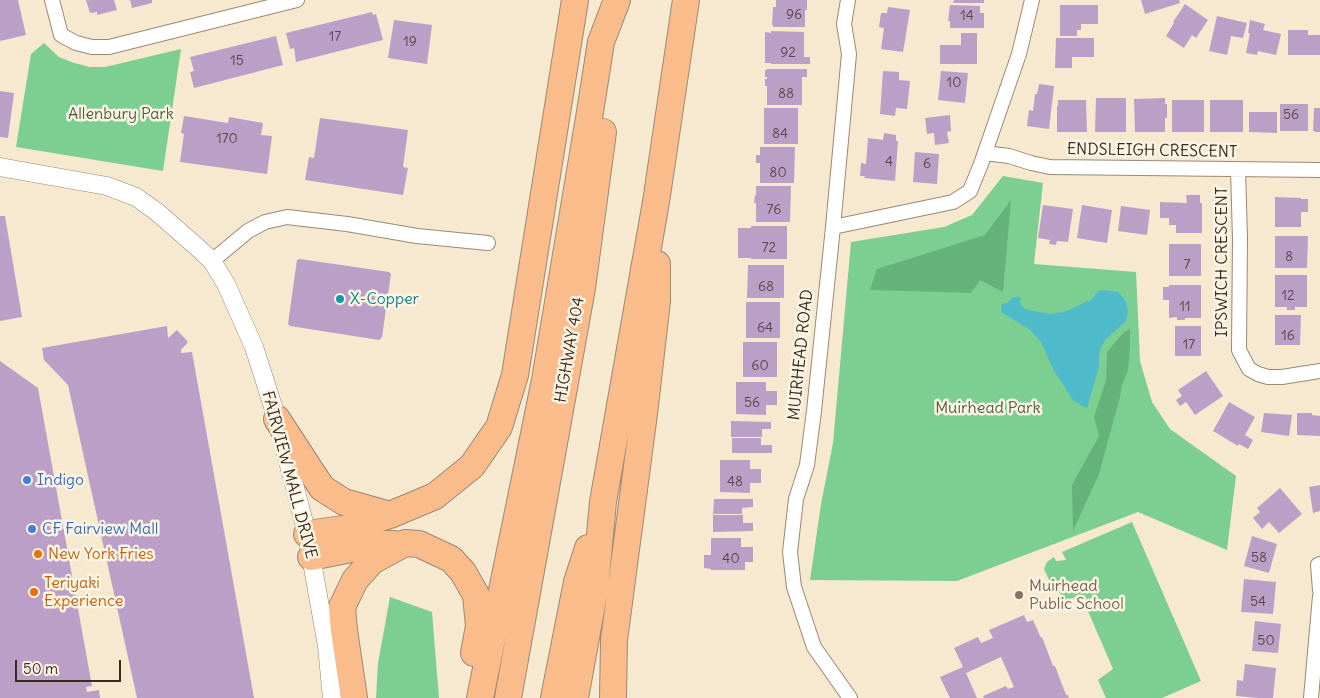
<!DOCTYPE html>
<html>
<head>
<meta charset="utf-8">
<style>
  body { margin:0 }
  #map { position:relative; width:1320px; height:698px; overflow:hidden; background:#f7e8d0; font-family:Delius,sans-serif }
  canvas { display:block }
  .scale { position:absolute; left:15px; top:660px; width:106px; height:22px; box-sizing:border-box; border:2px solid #3b2a1e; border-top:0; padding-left:6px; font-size:15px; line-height:18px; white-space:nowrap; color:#3b2a1e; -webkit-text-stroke:4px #fcf5e5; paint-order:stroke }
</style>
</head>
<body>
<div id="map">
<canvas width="1320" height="698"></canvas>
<div class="scale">50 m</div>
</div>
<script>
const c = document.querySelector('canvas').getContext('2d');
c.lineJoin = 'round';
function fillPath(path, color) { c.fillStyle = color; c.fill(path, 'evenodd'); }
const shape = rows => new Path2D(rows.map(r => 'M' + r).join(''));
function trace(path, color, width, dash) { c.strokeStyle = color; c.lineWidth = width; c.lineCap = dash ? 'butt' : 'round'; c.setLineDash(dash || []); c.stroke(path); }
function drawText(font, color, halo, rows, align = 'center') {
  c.font = font + ' Delius,sans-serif'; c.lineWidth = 5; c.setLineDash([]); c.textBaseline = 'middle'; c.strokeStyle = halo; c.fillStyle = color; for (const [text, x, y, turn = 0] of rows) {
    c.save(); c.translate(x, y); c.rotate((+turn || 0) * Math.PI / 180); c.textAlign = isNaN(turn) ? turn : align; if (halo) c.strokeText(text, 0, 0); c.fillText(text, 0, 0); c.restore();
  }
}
fillPath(shape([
  [44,43,59,57,74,63,90,67,105,67,181,49,163,171,16,147,31,54],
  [1003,176,1043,183,1034,264,1136,272,1140,361,1152,402,1170,429,1236,476,1227,550,1138,512,957,581,810,580,821,504,833,443,851,242,944,227,972,215],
  [1132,522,1201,681,1162,698,1106,698,1098,680,1113,669,1081,595,1064,601,1055,584,1051,584,1044,569,1047,562,1054,557,1056,561,1066,560,1062,552],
  [390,597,432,612,439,698,376,698,378,663]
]), '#7dcf91');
fillPath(shape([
  [1011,200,1003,292,980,280,971,293,870,290,877,269,985,235],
  [1130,329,1130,347,1128,371,1122,384,1120,397,1099,474,1073,531,1072,485,1099,436,1094,417,1106,380,1107,352,1123,333]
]), '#66b27b');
fillPath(shape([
  [1105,290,1118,292,1121,295,1126,301,1128,312,1126,321,1105,340,1101,347,1099,357,1099,367,1087,408,1084,407,1073,400,1054,371,1041,342,1029,329,1001,312,1002,304,1007,303,1013,297,1021,297,1020,302,1021,306,1028,310,1051,314,1067,311,1092,299,1098,291]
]), '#4fbbca');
fillPath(shape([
  [0,0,18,0,26,35,0,41],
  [86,0,114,0,117,10,97,15,97,12,90,13],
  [130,0,152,0,152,3,132,8],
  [776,0,807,0,807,10,805,10,805,27,773,27,773,25,772,25,773,7,776,7],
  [954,0,984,0,984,3,953,3],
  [1141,0,1179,0,1180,3,1145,14],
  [1185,4,1208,20,1196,38,1192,35,1184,48,1166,36,1174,23,1173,22],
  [950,5,980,6,980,13,984,13,984,28,950,28,950,21,948,21],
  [1060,5,1098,5,1098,24,1081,24,1081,30,1077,30,1077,36,1060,36],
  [888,7,910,10,903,52,881,49,884,28,879,27,881,13,887,13],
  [372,12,373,15,376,14,383,40,296,62,294,48,290,49,286,33],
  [1217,16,1247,23,1243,38,1231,36,1227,55,1209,51],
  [394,20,432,25,427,64,388,58],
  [1250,20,1265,24,1263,30,1281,34,1276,55,1258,51,1257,55,1246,53,1250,33,1248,33],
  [1288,30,1308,30,1308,35,1320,35,1320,55,1288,55],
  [771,31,804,32,804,57,810,57,810,64,771,64,771,63,765,63,765,32,771,33],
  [961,33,977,33,977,64,940,64,940,45,961,45],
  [276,36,283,65,194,88,190,72,194,71,190,57],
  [1056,38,1094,38,1094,57,1072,57,1072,68,1055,68],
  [767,69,807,69,807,77,802,77,802,105,767,105,767,86,765,86,765,79,767,79,767,77,765,77,765,70,767,70],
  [883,71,899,72,899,80,910,81,907,109,896,108,895,116,880,114],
  [941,71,968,73,965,103,938,100],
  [1039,84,1054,86,1049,129,1027,126,1029,110,1033,111,1035,94,1037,94],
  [0,91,14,93,8,138,0,137],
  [1096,98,1126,98,1126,132,1095,132],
  [1165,98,1165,104,1167,104,1167,118,1165,118,1165,132,1135,132,1134,99],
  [1058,100,1086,100,1087,132,1057,132,1057,106,1058,106],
  [1172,100,1204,100,1204,132,1172,132],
  [1210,100,1243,100,1243,132,1210,132],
  [1280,104,1308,104,1308,131,1280,131],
  [764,108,798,108,798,144,764,144],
  [1314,108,1320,108,1320,132,1315,132,1315,131,1313,131],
  [1249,112,1277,112,1277,133,1249,132],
  [950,115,951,131,947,132,949,143,935,145,934,133,927,134,925,118],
  [184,116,228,123,229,117,263,123,261,135,272,136,267,174,180,162,184,134,181,133],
  [320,118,408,130,403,167,408,168,403,195,305,180,309,157,314,158],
  [884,133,896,135,896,141,898,141,895,181,864,178,865,176,860,176,861,163,866,164,868,138,883,140],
  [760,147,795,147,794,183,760,183,760,163,756,163,756,155,760,155],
  [915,152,939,154,937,184,913,182],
  [756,186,791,186,790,222,756,222,756,203,754,203,755,195,756,195],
  [1186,195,1200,195,1200,203,1202,203,1202,233,1176,233,1176,225,1169,225,1169,218,1180,218,1160,218,1160,202,1187,203],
  [1275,197,1301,198,1301,199,1308,199,1308,212,1301,212,1301,227,1275,227],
  [1043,205,1073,209,1068,242,1057,241,1056,245,1049,244,1050,240,1038,238],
  [1082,205,1112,210,1107,243,1077,238],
  [1121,206,1150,210,1147,235,1118,231],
  [0,216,5,216,22,317,0,321],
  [751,226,787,226,787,259,751,259,751,258,738,258,738,228,751,228],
  [1275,236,1308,236,1307,268,1275,268],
  [1169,244,1201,244,1201,276,1169,276],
  [300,259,389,272,391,274,382,337,379,340,290,326,288,324,297,260],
  [748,265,784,265,784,298,747,298],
  [1275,275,1307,275,1307,307,1295,307,1295,310,1287,310,1287,307,1275,307],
  [1169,285,1201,285,1201,318,1185,318,1185,320,1177,320,1177,317,1169,318,1169,300,1163,300,1163,287,1169,287],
  [746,302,780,302,780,338,746,338],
  [1275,315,1301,315,1300,345,1275,345],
  [167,326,168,338,177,330,188,342,181,350,181,353,192,352,254,698,137,698,68,385,44,360,42,348],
  [1175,326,1201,326,1201,356,1175,356],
  [743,342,777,342,777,377,743,377],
  [0,361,38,388,92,686,86,687,87,692,99,690,100,698,0,698],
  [1206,371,1223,396,1195,415,1186,402,1180,406,1176,400,1182,396,1178,390],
  [736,382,766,382,766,391,777,391,777,405,766,405,766,415,736,414],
  [1229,402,1255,417,1245,435,1253,440,1248,449,1239,444,1238,446,1213,431],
  [1264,413,1292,415,1289,436,1261,432],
  [1297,413,1312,413,1312,415,1320,416,1320,436,1297,435],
  [731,421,771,422,771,429,762,429,762,437,731,437],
  [732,438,761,438,761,445,772,445,772,453,732,453],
  [720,460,750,460,750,469,761,469,761,483,750,483,750,493,720,492],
  [1320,485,1320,511,1313,513,1309,487],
  [1280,488,1302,514,1279,533,1269,522,1262,529,1253,518,1260,512,1257,508],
  [714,499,753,499,753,507,742,508,742,514,713,514],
  [713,515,743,515,743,523,753,523,753,531,713,532],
  [1252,536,1277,544,1269,573,1244,566],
  [711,538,741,538,741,547,753,547,753,562,745,562,745,570,711,570,711,569,704,568,704,555,711,555],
  [1244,579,1276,582,1273,614,1241,612],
  [1024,615,1027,622,1033,620,1041,638,1042,637,1053,666,1055,666,1066,695,1067,694,1069,698,984,698,983,696,1006,686,1008,689,1014,687,1001,657,966,673,977,698,950,698,940,677,963,667,954,648,978,637,981,643,993,638,989,630],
  [1255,621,1281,624,1278,653,1252,651],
  [1245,664,1276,668,1273,698,1258,698,1236,696,1237,680,1243,681]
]), '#bc9fc6');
const minor = shape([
  [52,0,61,35,76,43,92,47,109,47,297,0],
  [848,0,844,24,849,54,833,227,814,411,807,465,796,499,790,552,794,587,814,647,850,698],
  [985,153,1009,156,1031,163,1050,167,1320,170],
  [1238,169,1240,239,1239,350,1249,369,1258,374,1268,377,1282,377,1320,371],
  [833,227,953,202,970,191,981,164,1019,54,1032,0],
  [212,261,248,231,265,222,287,217,347,224,417,236,488,243],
  [1320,564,1318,565,1320,590],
  [1311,698,1320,596]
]);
const tertiary = shape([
  [0,167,107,186,136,197,157,212,197,247,212,261,226,284,254,347,277,419,307,534,327,646,332,698]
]);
const motorway = shape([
  [277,419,322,488,344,502,390,515],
  [307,534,350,528,390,515,435,496,472,466,499,427,515,375,575,0],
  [311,557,376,544,394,544],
  [354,698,344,630,342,607,355,580,372,561,405,543,419,544,451,559,463,572,476,595,479,626,474,653],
  [480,698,545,380,590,112,601,42,617,0],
  [508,698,582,288,603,132],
  [554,698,577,582,588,548],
  [575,698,595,588,603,502,656,202,686,0],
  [613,698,614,640,644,414,657,301,657,264]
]);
trace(minor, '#998977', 16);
trace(tertiary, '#998977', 19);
trace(motorway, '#998977', 28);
trace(minor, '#fff', 14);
trace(tertiary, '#fff', 18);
trace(motorway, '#f9bc8a', 26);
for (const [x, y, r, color] of [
  [340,299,5,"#0f9aa8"],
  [27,480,5,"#3f7fe0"],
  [32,529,5,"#3f7fe0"],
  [38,554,5,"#e8710a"],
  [34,592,5,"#e8710a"],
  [1019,595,5,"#8d6e63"]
]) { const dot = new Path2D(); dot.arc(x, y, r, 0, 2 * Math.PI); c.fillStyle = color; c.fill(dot); trace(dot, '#fcf5e5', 2); }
drawText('14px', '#5b4748', null, [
  ["96",794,15],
  ["14",967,16],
  ["17",335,37],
  ["19",410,42],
  ["92",788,53],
  ["15",237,61],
  ["10",954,83],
  ["88",786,94],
  ["56",1291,115],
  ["84",780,134],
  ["170",227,139],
  ["4",889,162],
  ["6",927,164],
  ["80",778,173],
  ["76",774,210],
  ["72",769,248],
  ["8",1289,257],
  ["7",1187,265],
  ["68",766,287],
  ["12",1288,296],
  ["11",1185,307],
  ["64",765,328],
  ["16",1288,336],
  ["17",1189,345],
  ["60",760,366],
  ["56",752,403],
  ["48",735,482],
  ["58",1259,558],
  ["40",731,559],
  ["54",1258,602],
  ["50",1266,641]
]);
drawText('16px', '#4f5c40', '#fcf5e5', [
  ["Allenbury Park",121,114],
  ["Muirhead Park",988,408]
]);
drawText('16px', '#3b2a1e', '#fcf5e5', [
  ["ENDSLEIGH CRESCENT",1152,151,1],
  ["IPSWICH CRESCENT",1222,262,-90],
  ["HIGHWAY 404",570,350,-80],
  ["MUIRHEAD ROAD",801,355,-84],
  ["FAIRVIEW MALL DRIVE",289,475,75]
]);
drawText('16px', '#0d838f', '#fcf5e5', [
  ["X-Copper",350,299]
], 'left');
drawText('16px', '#366cbe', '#fcf5e5', [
  ["Indigo",37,480],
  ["CF Fairview Mall",42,529]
], 'left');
drawText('16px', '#c56008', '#fcf5e5', [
  ["New York Fries",48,554],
  ["Teriyaki",44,583],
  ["Experience",44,601]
], 'left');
drawText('16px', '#785e54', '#fcf5e5', [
  ["Muirhead",1029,586],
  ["Public School",1029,604]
], 'left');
</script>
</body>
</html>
